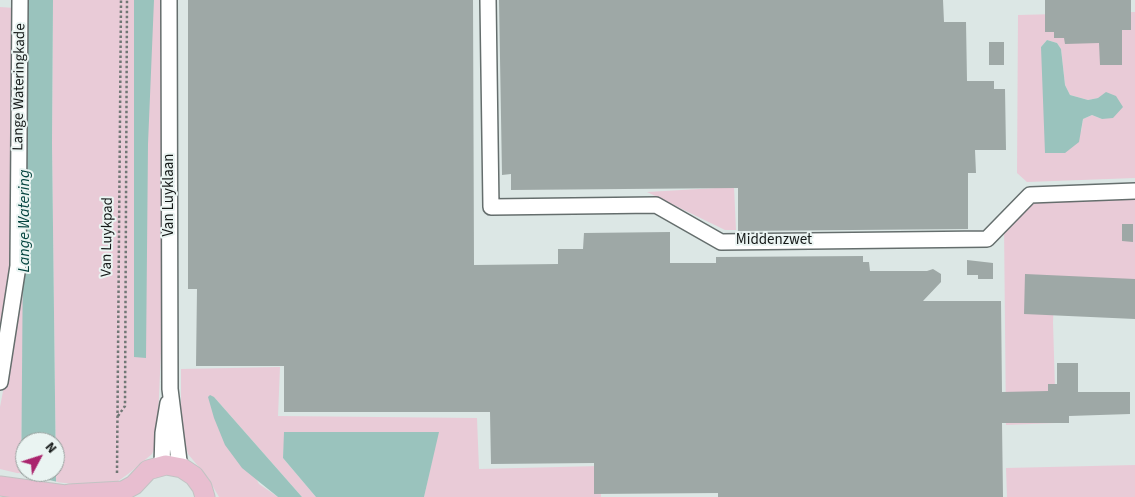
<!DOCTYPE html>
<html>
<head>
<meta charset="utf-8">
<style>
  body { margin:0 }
  #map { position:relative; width:1135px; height:497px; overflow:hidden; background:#dce7e5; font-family:"Source Sans 3",sans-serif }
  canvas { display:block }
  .north { position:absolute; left:15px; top:432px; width:50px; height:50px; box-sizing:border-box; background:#eaf4f2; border:1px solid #949c9a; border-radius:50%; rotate:50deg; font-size:14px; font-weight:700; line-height:20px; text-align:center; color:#141817 }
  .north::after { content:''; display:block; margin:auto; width:18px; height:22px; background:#aa256e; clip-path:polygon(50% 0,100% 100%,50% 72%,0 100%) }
</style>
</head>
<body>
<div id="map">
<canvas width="1135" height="497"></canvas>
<div class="north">N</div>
</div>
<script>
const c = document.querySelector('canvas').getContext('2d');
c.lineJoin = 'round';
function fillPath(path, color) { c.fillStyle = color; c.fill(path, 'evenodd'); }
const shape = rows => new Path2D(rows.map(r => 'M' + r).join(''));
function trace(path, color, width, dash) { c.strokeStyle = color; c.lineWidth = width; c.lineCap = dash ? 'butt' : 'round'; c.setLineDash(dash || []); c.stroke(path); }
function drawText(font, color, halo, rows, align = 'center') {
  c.font = font + ' "Source Sans 3",sans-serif'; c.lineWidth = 4; c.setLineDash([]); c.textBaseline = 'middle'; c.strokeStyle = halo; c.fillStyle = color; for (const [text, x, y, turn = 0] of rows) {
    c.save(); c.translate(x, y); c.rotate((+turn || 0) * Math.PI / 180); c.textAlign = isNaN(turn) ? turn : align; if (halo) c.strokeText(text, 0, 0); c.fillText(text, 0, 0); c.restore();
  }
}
fillPath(shape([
  [53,0,163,0,163,305,157,442,152,454,128,474,114,484,98,487,56,482,52,143],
  [0,7,15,8,14,268,0,352],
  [1135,12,1135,178,1027,182,1017,173,1018,15],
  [1047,40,1057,43,1061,49,1065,85,1070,95,1088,100,1098,98,1102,119,1092,115,1083,119,1081,132,1041,47],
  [734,187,736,230,725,230,647,192],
  [1135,194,1135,281,1055,278,1053,322,1056,423,1006,425,1004,226,1030,198],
  [24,280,21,474,0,469,0,407],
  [280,367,278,416,477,418,479,469,600,466,601,497,424,497,438,432,285,432,283,458,316,497,302,497,214,397,259,484,278,497,219,497,208,478,188,454,185,443,181,409,181,369],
  [1135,465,1135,497,1007,497,1006,468]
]), '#e9cbd7');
fillPath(shape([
  [25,0,53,0,52,143,56,482,21,497],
  [25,442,55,442,55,472,25,472],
  [134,0,154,0,148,144,146,358,134,357],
  [1047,40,1057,43,1061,49,1065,85,1070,95,1088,100,1098,98,1106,92,1116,96,1123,107,1113,118,1102,119,1092,115,1083,119,1079,142,1065,153,1045,153,1041,47],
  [210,395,214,397,302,497,278,497,242,468,225,445,214,418,208,397],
  [284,432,439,432,424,497,316,497,283,458]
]), '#9ac3bd');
fillPath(shape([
  [18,473,58,482,58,497,18,497]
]), '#dce7e5');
fillPath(shape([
  [188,0,473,0,474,265,558,264,558,249,583,249,584,233,670,232,670,263,716,263,716,257,863,256,863,262,869,262,870,271,927,271,933,269,941,274,941,282,923,301,1001,301,1002,392,1048,391,1048,384,1057,384,1057,363,1078,363,1078,392,1130,392,1130,414,1069,416,1069,423,1002,423,1003,497,718,497,718,493,594,494,594,463,491,464,490,412,284,412,284,366,196,366,197,289,188,289],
  [499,0,943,0,944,22,966,22,967,81,994,81,994,89,1005,89,1006,150,975,150,976,173,968,173,968,229,738,231,738,188,511,190,511,174,502,175],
  [1045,0,1131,0,1131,30,1122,30,1122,65,1100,65,1099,43,1065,44,1064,38,1054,38,1054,32,1045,32],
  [989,42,1004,42,1004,65,989,65],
  [1122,224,1133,224,1133,242,1122,241],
  [967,260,993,263,993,279,978,279,978,275,967,275],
  [1025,274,1135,279,1135,319,1024,314]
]), '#9ea8a6');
const minor = shape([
  [169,0,170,389,179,461,182,468],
  [488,0,491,207,656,205,721,242,987,239,1030,195,1135,191],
  [0,382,18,266,20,0],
  [162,465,163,433,168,403]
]);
const major = shape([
  [0,486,80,497],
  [69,494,123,491,134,485,148,470,166,465,182,468,194,476,202,487,205,497]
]);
trace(minor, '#656e6d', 18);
trace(major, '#c2c3c3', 21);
trace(shape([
  [118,416,125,406,127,0],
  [117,473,121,0]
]), '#707775', 2.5, [2.5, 2.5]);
trace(minor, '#fff', 15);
trace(major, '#e8bed0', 19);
drawText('15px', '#141817', '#eaf4f2', [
  ["Lange Wateringkade",20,87,-89],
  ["Van Luyklaan",170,195,-90],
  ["Van Luykpad",108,237,-89],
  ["Middenzwet",774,241]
]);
drawText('italic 16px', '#04443f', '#eaf4f2', [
  ["Lange Watering",25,221,-90]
]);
</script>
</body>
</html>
